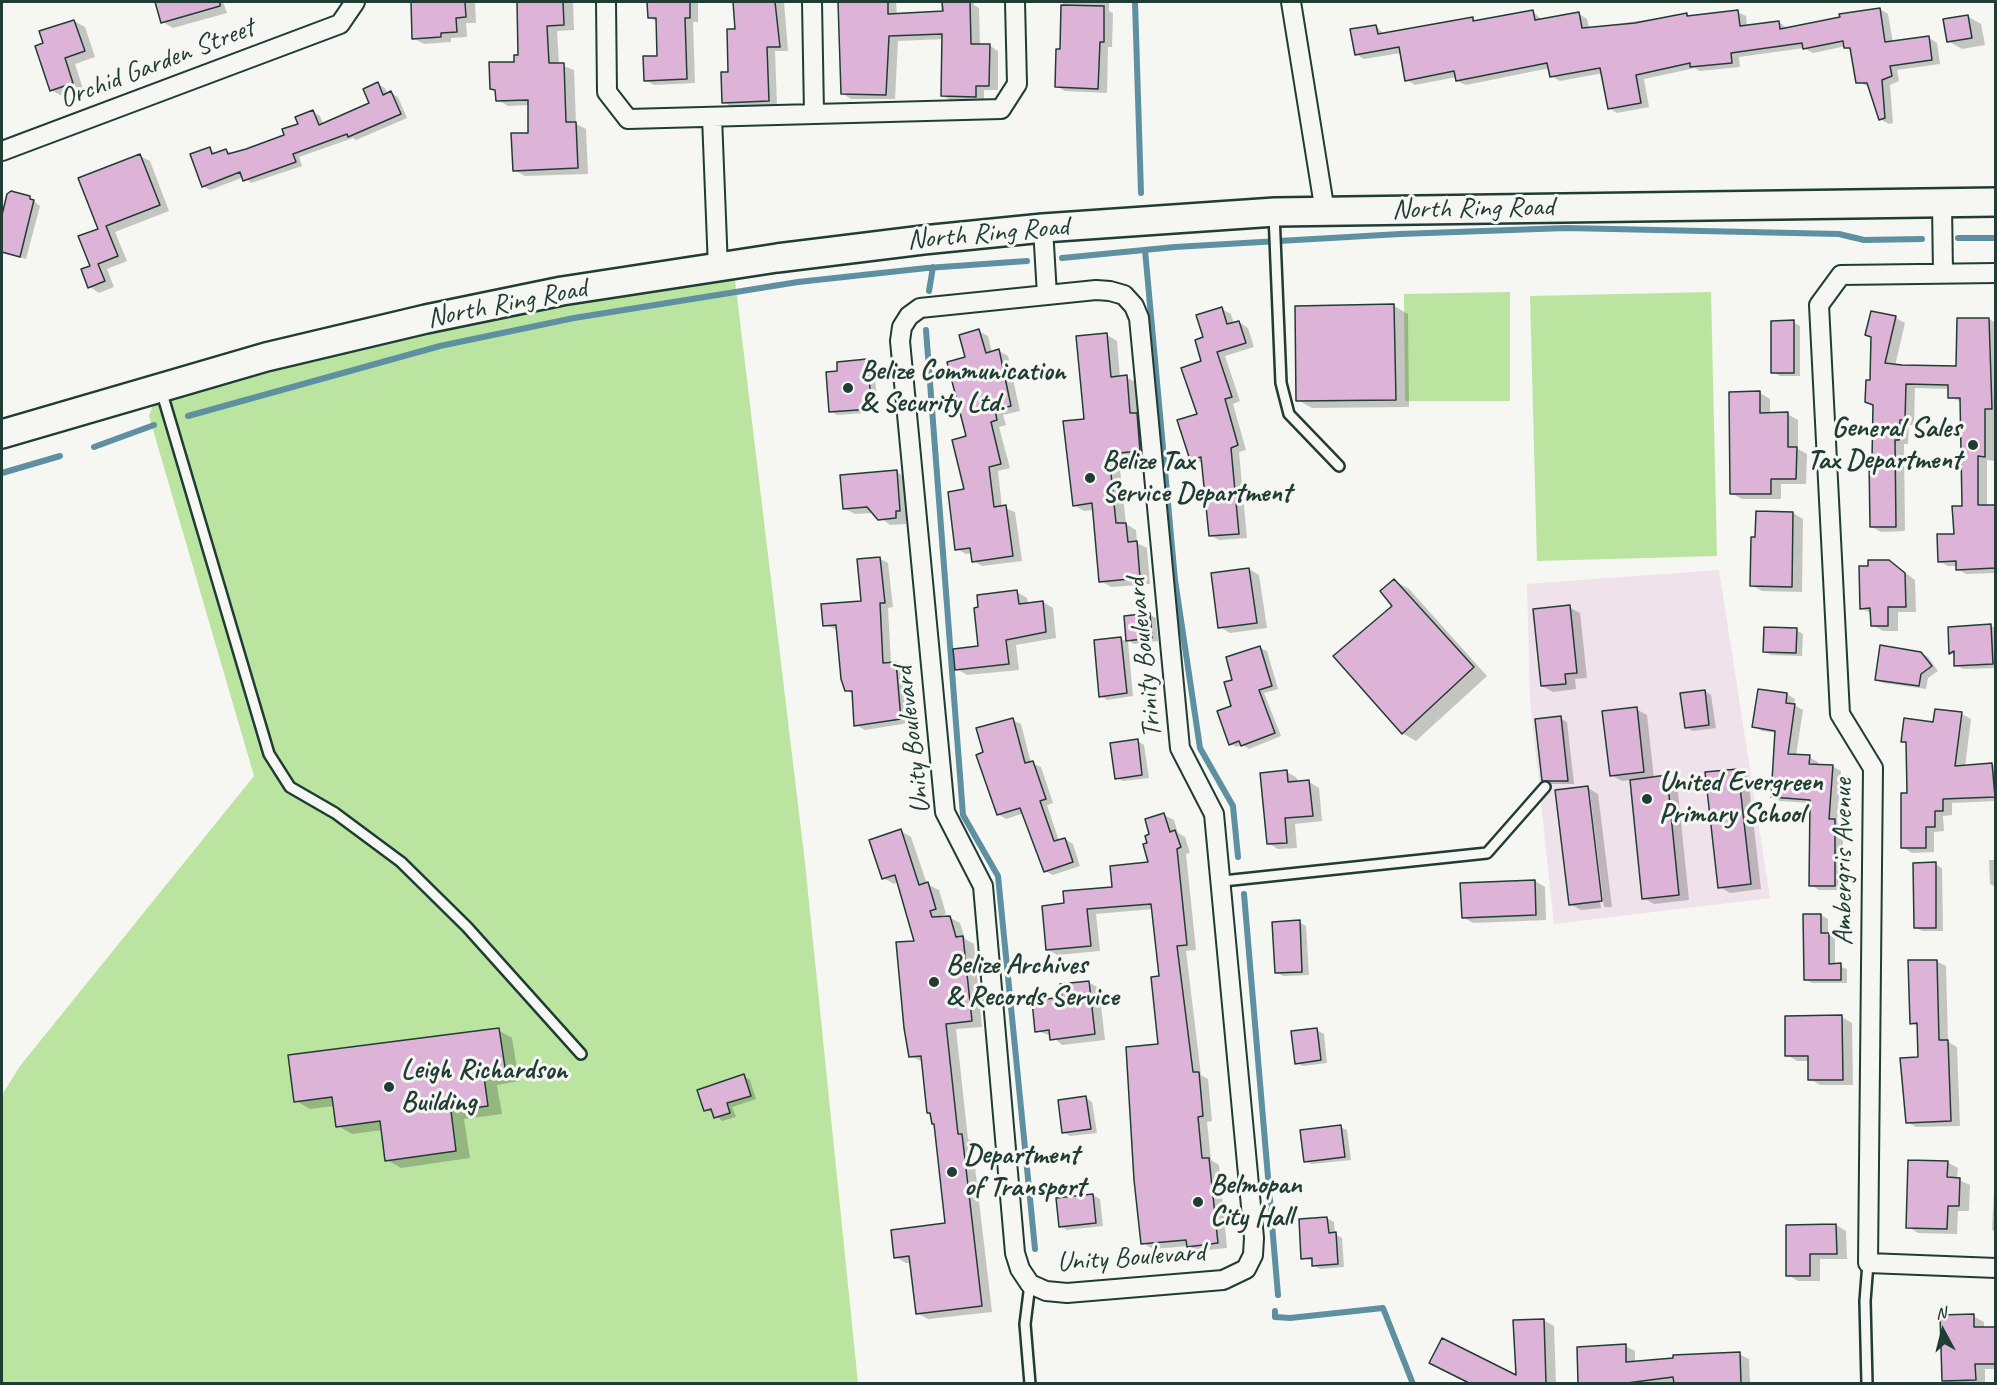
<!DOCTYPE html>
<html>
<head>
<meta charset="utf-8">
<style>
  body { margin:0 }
  #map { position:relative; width:1997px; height:1385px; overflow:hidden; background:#f6f6f2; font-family:Caveat,sans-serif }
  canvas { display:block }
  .frame { position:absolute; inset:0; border:3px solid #1f3d34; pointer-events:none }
  .north { position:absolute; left:1913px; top:1301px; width:60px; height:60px; -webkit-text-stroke:4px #f6f6f2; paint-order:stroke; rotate:353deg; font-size:16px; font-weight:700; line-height:24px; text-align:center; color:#1f3d34 }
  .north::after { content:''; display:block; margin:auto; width:21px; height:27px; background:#1f3d34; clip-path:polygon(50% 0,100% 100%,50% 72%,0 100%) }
</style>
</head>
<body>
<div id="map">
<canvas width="1997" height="1385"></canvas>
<div class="frame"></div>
<div class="north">N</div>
</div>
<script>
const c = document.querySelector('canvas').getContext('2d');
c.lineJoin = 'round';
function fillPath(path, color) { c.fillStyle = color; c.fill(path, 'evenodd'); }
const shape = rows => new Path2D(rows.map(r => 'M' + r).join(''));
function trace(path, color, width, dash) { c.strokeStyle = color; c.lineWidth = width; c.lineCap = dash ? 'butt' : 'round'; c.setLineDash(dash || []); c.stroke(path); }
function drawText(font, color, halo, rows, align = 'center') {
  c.font = font + ' Caveat,sans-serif'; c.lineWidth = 6; c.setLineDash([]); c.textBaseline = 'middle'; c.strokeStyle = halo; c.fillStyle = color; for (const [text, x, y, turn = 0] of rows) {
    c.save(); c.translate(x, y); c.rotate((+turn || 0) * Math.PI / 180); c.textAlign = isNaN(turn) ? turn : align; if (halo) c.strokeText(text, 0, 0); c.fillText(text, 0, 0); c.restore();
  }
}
fillPath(shape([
  [1719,570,1770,898,1554,924,1530,700,1527,584]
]), '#efe2ea');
fillPath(shape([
  [718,268,735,280,805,863,858,1383,2,1383,2,1095,20,1066,254,776,149,416,160,386],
  [1510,292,1510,401,1405,401,1404,294],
  [1711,292,1717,556,1537,561,1530,296]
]), '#bbe4a1');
fillPath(shape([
  [156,2,223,2,227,13,173,28,163,22],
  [412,2,475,2,476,23,466,23,467,37,451,38,451,42,424,44,413,38],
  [519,2,573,2,574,30,557,31,559,64,574,70,576,124,586,129,588,174,525,176,514,170,530,134,530,105,508,106,498,100,497,91,492,88,520,56],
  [649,2,698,2,698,22,693,22,695,83,654,85,645,80,658,57,657,22,649,17],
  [735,2,784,2,788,51,775,51,777,105,732,107,724,102,736,31],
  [840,2,896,2,897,15,941,13,941,2,974,2,974,5,979,8,980,45,989,45,998,51,998,90,984,90,984,101,952,101,943,96,944,39,898,41,895,99,851,99,842,93],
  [1063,2,1109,2,1109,11,1113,13,1112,47,1108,47,1107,93,1065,91,1056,86,1062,51],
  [1880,9,1888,14,1893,43,1929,38,1937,43,1940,64,1897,70,1899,81,1890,85,1893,123,1889,124,1880,119,1870,87,1858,82,1852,51,1846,46,1813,53,1804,48,1739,57,1740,67,1700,71,1695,68,1644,79,1649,107,1617,113,1609,108,1603,73,1560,81,1551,76,1550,68,1466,85,1457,81,1457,77,1415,85,1407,80,1401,53,1364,59,1356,54,1376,26,1385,35,1473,19,1478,22,1533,12,1542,20,1579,14,1587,19,1589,28,1686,14,1691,17,1737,12,1746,16,1747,27,1779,22,1788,29],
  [1967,16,1981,24,1985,45,1962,49,1948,41],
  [74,21,85,27,95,57,75,64,83,89,62,96,51,90,45,44],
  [378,84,385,88,388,95,391,93,398,97,407,118,356,140,353,138,299,157,302,166,251,183,244,177,210,190,203,186,209,148,217,154,226,150,233,154,286,136,313,112,320,116,323,124,371,104],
  [140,156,150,161,169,211,115,232,127,261,107,269,114,287,99,293,90,287,100,230],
  [9,195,30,198,40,206,26,259,2,253,2,223],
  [1394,306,1408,314,1409,407,1312,408,1298,400,1296,307],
  [1222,309,1231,314,1234,324,1239,322,1248,328,1254,347,1225,356,1240,401,1233,404,1246,450,1239,452,1247,538,1219,540,1210,535,1203,463,1191,459,1199,415,1205,338],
  [1872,312,1896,318,1905,323,1895,366,1958,367,1958,319,1989,319,1996,323,1994,461,1987,460,1987,506,1996,506,1996,573,1966,574,1957,569,1957,566,1948,566,1939,561,1955,535,1964,507,1962,402,1949,397,1949,389,1915,388,1914,425,1909,425,1908,444,1904,444,1905,531,1881,532,1872,527,1875,406,1867,401,1872,382],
  [1793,322,1800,326,1800,376,1780,376,1773,372],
  [978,331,988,336,992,353,999,351,1008,356,1020,411,1003,415,1006,425,999,427,1010,468,998,471,1002,507,1015,512,1022,561,982,566,973,561,972,553,966,554,957,549,966,491,967,358],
  [1107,335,1117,341,1120,378,1126,377,1137,383,1150,456,1119,460,1126,524,1136,530,1137,543,1147,548,1150,584,1111,587,1101,581,1094,510,1084,511,1074,505,1085,420],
  [867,361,874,365,878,412,837,415,831,411,839,373],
  [1760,393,1770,399,1770,414,1787,414,1798,420,1798,449,1807,454,1806,484,1781,484,1781,499,1742,499,1731,493],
  [897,472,907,478,910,516,906,516,906,524,890,525,874,513,855,514,844,508],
  [1793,513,1803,519,1802,592,1762,591,1751,585],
  [879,558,888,563,893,607,888,608,891,664,904,669,909,723,865,730,856,725,853,694,846,690,838,630,824,625,863,603],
  [1889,561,1915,580,1916,612,1898,612,1898,631,1883,631,1872,625,1872,614,1861,608,1870,567],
  [1249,569,1259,575,1267,628,1230,633,1220,627],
  [1395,581,1409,589,1487,676,1416,741,1402,733],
  [1017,592,1027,598,1028,604,1043,602,1053,608,1056,638,1016,645,1019,670,967,675,957,669,980,648],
  [1569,607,1580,613,1587,678,1575,679,1576,689,1553,692,1542,686],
  [1149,614,1156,618,1158,641,1134,644,1128,640],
  [1991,626,1996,628,1996,668,1963,669,1956,665,1955,656,1951,653,1949,628],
  [1796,630,1803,634,1802,656,1771,655,1765,652],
  [1121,639,1128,642,1133,696,1107,700,1101,696],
  [1260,648,1267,651,1278,689,1264,693,1281,736,1249,749,1243,745,1237,747,1230,744,1234,681],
  [1921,653,1928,657,1938,671,1928,678,1926,689,1883,683,1876,679],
  [1705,691,1711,695,1716,728,1693,731,1686,727],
  [1787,694,1795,699,1794,705,1803,710,1796,756,1809,757,1818,762,1817,766,1832,766,1841,771,1837,822,1843,826,1843,890,1819,890,1811,885,1811,803,1780,801,1772,796,1777,733,1762,731,1754,726],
  [1636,709,1647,715,1654,778,1667,777,1677,783,1689,900,1654,904,1644,898,1631,780,1622,781,1611,775],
  [1936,710,1962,714,1971,719,1965,767,1996,765,1996,801,1952,803,1952,815,1943,816,1944,831,1934,832,1934,852,1912,853,1903,847,1909,794,1907,744,1903,741,1935,724],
  [1560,718,1567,722,1574,784,1550,784,1543,780],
  [1012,720,1021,724,1031,763,1041,767,1053,803,1047,805,1059,841,1065,839,1073,844,1080,866,1053,875,1045,871,1024,813,1006,819,998,814,985,753],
  [1138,741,1144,745,1149,778,1123,781,1116,778],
  [1738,770,1748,776,1761,889,1730,893,1720,887],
  [1287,772,1297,778,1298,783,1309,782,1319,788,1322,821,1295,824,1297,848,1278,849,1268,843],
  [1588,788,1598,794,1612,907,1604,907,1590,793,1587,793,1601,908,1581,910,1570,904],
  [1164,815,1174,820,1178,833,1185,837,1190,853,1186,854,1196,950,1186,951,1201,1075,1208,1079,1212,1121,1207,1122,1211,1160,1219,1165,1227,1248,1198,1251,1189,1246,1153,1249,1143,1243,1159,1045,1160,978,1153,909,1096,914,1100,951,1057,955,1047,949,1066,905,1114,888,1150,864,1151,835],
  [901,831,911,837,927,884,939,890,946,914,939,917,949,917,960,923,965,939,974,944,982,1027,956,1029,968,1139,972,1141,992,1312,928,1319,917,1313,911,1263,906,1263,895,1257,946,1224,936,1125,933,1124,923,1062,910,1056,916,942,898,882,894,884,883,878],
  [1989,860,1996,860,1996,887,1990,884],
  [1935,864,1942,868,1943,931,1922,931,1915,927],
  [1535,881,1545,887,1546,920,1473,923,1463,917],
  [1821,915,1828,919,1828,934,1835,938,1835,965,1847,969,1847,983,1812,983,1805,979],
  [1299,922,1306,926,1309,975,1283,976,1276,972],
  [1936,961,1946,966,1948,1042,1957,1047,1960,1126,1916,1127,1907,1122,1919,1059,1918,1027,1911,1023],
  [1088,982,1099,988,1105,1040,1062,1045,1052,1036,1037,1031,1063,998],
  [1842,1017,1852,1023,1853,1085,1820,1085,1810,1079,1809,1061,1797,1061,1787,1055],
  [498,1030,512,1038,519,1081,497,1085,502,1114,464,1119,470,1158,401,1168,387,1160,383,1130,352,1134,338,1126,334,1106,310,1109,296,1101],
  [1317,1030,1324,1034,1327,1063,1303,1066,1296,1063],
  [743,1076,750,1080,756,1099,732,1107,736,1117,722,1121,714,1113,705,1110],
  [1086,1098,1092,1102,1097,1133,1070,1136,1063,1132],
  [1340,1127,1347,1130,1351,1160,1312,1164,1305,1161],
  [1947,1162,1958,1168,1957,1179,1970,1185,1969,1211,1958,1211,1957,1234,1918,1233,1908,1227],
  [1994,1191,1996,1191,1996,1232,1992,1230],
  [1093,1195,1100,1199,1103,1226,1067,1230,1060,1226],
  [1327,1218,1334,1222,1335,1234,1342,1238,1344,1267,1320,1269,1314,1265,1313,1261,1303,1258],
  [1836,1225,1846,1231,1847,1259,1820,1259,1820,1281,1798,1281,1788,1275],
  [1973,1316,1984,1322,1984,1328,1996,1328,1996,1369,1985,1369,1985,1384,1949,1384,1944,1381],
  [1543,1320,1554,1326,1556,1384,1471,1384,1441,1368,1517,1378],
  [1625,1346,1635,1351,1635,1363,1739,1354,1749,1359,1750,1384,1580,1384,1578,1348]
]), '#0003');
trace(shape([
  [1135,2,1141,193],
  [1958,238,1996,238],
  [1145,250,1175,580,1200,748,1233,806,1238,857],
  [1062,258,1175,247,1400,234,1566,228,1839,234,1864,240,1922,239],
  [929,291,933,267],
  [926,330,963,815,998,876,1035,1249],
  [188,416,440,346,574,318,798,282,927,268,1027,261],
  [94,447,154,425],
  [2,473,60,456],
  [1244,894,1278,1295],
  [1275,1311,1275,1317,1290,1318,1383,1308,1413,1384]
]), '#5e90a1', 6);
const building = shape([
  [155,2,220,2,220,6,161,23,155,2],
  [411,2,465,2,466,17,456,18,457,32,441,33,441,37,412,39,411,2],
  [517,2,563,2,564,25,547,26,549,63,564,63,566,122,576,122,578,168,513,171,511,133,528,133,528,100,496,101,495,90,490,89,489,62,514,62,514,55,518,55,517,2],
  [647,2,690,2,690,18,685,18,687,79,644,81,643,56,657,56,656,18,648,18,647,2],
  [733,2,775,2,780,47,767,47,769,101,722,103,721,72,728,72,727,29,735,29,733,2],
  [838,2,888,2,888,14,943,11,942,2,970,2,971,44,990,44,989,86,976,86,976,97,941,96,942,34,889,36,886,95,841,94,838,2],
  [1061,5,1104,6,1104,42,1100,42,1098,89,1055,87,1056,49,1060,49,1061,5],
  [1880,8,1885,42,1929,36,1932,60,1890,66,1892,76,1882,80,1885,118,1879,120,1867,83,1856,83,1850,48,1844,48,1843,41,1803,49,1802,43,1731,53,1732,63,1690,67,1690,63,1636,75,1641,103,1608,109,1600,68,1550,77,1547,63,1456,81,1454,71,1405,81,1399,47,1355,55,1350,29,1376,25,1378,34,1473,17,1473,21,1533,10,1535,20,1579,12,1582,28,1635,23,1687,13,1687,16,1738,10,1740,26,1779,21,1780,29,1840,17,1839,14,1880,8],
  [1968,15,1972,38,1947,42,1943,19,1968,15],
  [74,20,85,51,65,58,73,83,50,91,35,46,43,43,39,31,74,20],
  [378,82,383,95,391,91,401,114,348,137,347,134,293,154,296,162,243,181,240,172,202,187,190,154,210,147,212,154,226,149,228,154,246,149,284,135,282,129,298,124,295,117,313,110,319,125,369,103,363,89,378,82],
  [140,154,160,205,106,226,118,256,98,264,105,281,88,288,81,269,90,266,78,236,98,229,78,178,140,154],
  [11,191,30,196,30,199,34,200,20,257,2,252,2,215,7,194,11,191],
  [1394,304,1396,400,1296,401,1295,306,1394,304],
  [1222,307,1227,324,1239,321,1246,343,1217,352,1232,397,1225,399,1238,445,1231,448,1239,534,1209,536,1201,457,1190,460,1177,420,1197,414,1181,368,1201,361,1195,340,1203,337,1196,315,1222,307],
  [1871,311,1896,316,1885,363,1902,365,1956,366,1957,318,1989,318,1992,409,1985,409,1985,457,1978,456,1978,505,1995,505,1995,568,1956,570,1956,561,1938,562,1937,534,1954,534,1952,506,1962,506,1960,398,1948,398,1948,385,1906,384,1905,420,1900,420,1899,440,1895,440,1896,527,1870,527,1869,460,1872,460,1873,405,1865,402,1866,380,1870,380,1871,337,1865,335,1871,311],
  [1794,320,1794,373,1771,373,1771,321,1794,320],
  [979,329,986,353,999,349,1011,406,995,410,997,420,991,422,1001,464,989,467,994,507,1006,505,1013,556,972,562,970,548,955,550,948,492,964,489,952,440,966,436,947,362,965,357,959,335,979,329],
  [1107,333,1111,377,1127,375,1130,413,1137,413,1140,451,1109,454,1116,523,1126,523,1128,542,1137,541,1140,578,1099,582,1092,503,1073,506,1063,421,1084,419,1076,336,1107,333],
  [867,359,872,409,829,412,826,372,837,371,837,362,867,359],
  [1760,391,1760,413,1788,412,1788,447,1797,447,1796,479,1771,479,1771,494,1730,494,1729,392,1760,391],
  [897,470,900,511,896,511,896,518,878,520,867,507,843,509,840,475,897,470],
  [1756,511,1793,512,1792,587,1750,586,1751,537,1755,537,1756,511],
  [880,557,885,603,880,603,883,663,896,662,901,719,854,726,852,691,845,691,841,679,836,625,823,626,821,604,861,601,857,559,880,557],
  [1868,560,1889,560,1905,573,1906,607,1888,607,1888,626,1871,626,1870,608,1860,609,1859,566,1868,566,1868,560],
  [1249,568,1257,623,1218,628,1211,573,1249,568],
  [1394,579,1474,667,1402,734,1333,656,1392,606,1380,591,1394,579],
  [1017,590,1019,604,1043,601,1046,632,1006,640,1009,664,955,670,953,649,978,646,974,608,978,607,977,595,1017,590],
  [1570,605,1577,673,1565,674,1566,684,1541,686,1533,609,1570,605],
  [1150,613,1152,638,1126,641,1124,616,1150,613],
  [1991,624,1993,664,1954,666,1954,651,1949,654,1948,627,1991,624],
  [1764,627,1797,628,1796,653,1763,652,1764,627],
  [1121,637,1127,693,1099,697,1094,640,1121,637],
  [1880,645,1921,652,1932,666,1921,674,1919,686,1875,680,1880,645],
  [1260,646,1272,686,1259,690,1275,733,1241,746,1239,741,1229,745,1217,711,1231,706,1224,682,1232,680,1226,657,1260,646],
  [1758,689,1787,693,1786,703,1795,704,1788,754,1810,755,1809,764,1833,765,1829,819,1835,819,1835,886,1809,886,1810,800,1771,797,1775,731,1752,727,1758,689],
  [1705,690,1709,725,1685,728,1680,693,1705,690],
  [1637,707,1644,772,1610,776,1602,711,1637,707],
  [1935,709,1962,712,1955,766,1992,763,1995,797,1943,799,1943,811,1935,811,1935,827,1926,827,1926,848,1901,848,1901,793,1907,793,1906,742,1901,742,1904,718,1933,722,1935,709],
  [1561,716,1568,781,1542,781,1535,719,1561,716],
  [1013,718,1025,763,1033,761,1046,799,1040,801,1054,841,1065,838,1073,862,1044,872,1020,808,997,815,976,755,983,752,976,728,1013,718],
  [1138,739,1142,775,1115,779,1110,743,1138,739],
  [1738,769,1751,884,1718,888,1705,772,1738,769],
  [1287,770,1288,782,1309,780,1313,816,1285,818,1287,843,1267,844,1260,773,1287,770],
  [1667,775,1679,895,1642,899,1630,780,1667,775],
  [1588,786,1602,901,1569,905,1555,790,1588,786],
  [1164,813,1170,832,1175,830,1181,847,1177,849,1187,945,1177,946,1193,1072,1199,1072,1203,1116,1198,1117,1202,1158,1209,1158,1218,1243,1187,1247,1186,1240,1141,1244,1134,1180,1126,1047,1158,1044,1151,977,1159,976,1151,904,1087,909,1091,946,1046,950,1042,906,1064,903,1063,891,1112,887,1110,866,1148,862,1143,844,1147,843,1145,836,1149,834,1145,819,1164,813],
  [901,829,919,885,928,882,936,909,930,911,932,917,950,916,956,937,963,936,972,1021,946,1024,958,1134,962,1134,982,1306,916,1314,909,1256,894,1258,891,1230,945,1223,934,1124,932,1124,930,1113,927,1113,921,1056,909,1057,904,1028,896,942,914,941,895,875,882,879,869,840,901,829],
  [1936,862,1936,928,1914,928,1913,863,1936,862],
  [1535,880,1536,915,1462,918,1460,883,1535,880],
  [1803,914,1821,914,1821,933,1829,933,1829,964,1841,963,1841,980,1804,980,1803,914],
  [1300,920,1302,972,1275,973,1272,922,1300,920],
  [1908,960,1937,960,1939,1040,1948,1040,1951,1121,1906,1123,1900,1058,1918,1057,1917,1023,1910,1024,1908,960],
  [1089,981,1095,1034,1050,1040,1049,1030,1035,1032,1032,1001,1062,997,1060,984,1089,981],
  [1842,1015,1843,1080,1808,1080,1808,1056,1785,1056,1785,1016,1842,1015],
  [499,1028,506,1074,484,1077,488,1106,451,1111,456,1151,385,1161,380,1121,336,1127,332,1097,294,1102,288,1055,499,1028],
  [1317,1028,1321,1060,1295,1064,1291,1031,1317,1028],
  [744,1074,751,1096,727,1103,730,1113,714,1118,711,1109,704,1111,697,1090,744,1074],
  [1086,1096,1091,1129,1062,1133,1058,1100,1086,1096],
  [1341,1125,1345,1157,1304,1162,1300,1130,1341,1125],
  [1908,1160,1948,1161,1947,1177,1960,1178,1959,1206,1948,1206,1947,1229,1906,1228,1908,1160],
  [1093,1194,1096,1223,1059,1227,1056,1198,1093,1194],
  [1327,1217,1329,1233,1336,1232,1338,1264,1312,1266,1312,1258,1301,1259,1299,1219,1327,1217],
  [1836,1224,1837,1254,1810,1254,1810,1276,1786,1276,1786,1225,1836,1224],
  [1974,1314,1974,1327,1995,1327,1995,1364,1975,1364,1976,1380,1942,1381,1940,1315,1974,1314],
  [1544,1319,1546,1383,1469,1383,1429,1363,1442,1338,1516,1375,1513,1320,1544,1319],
  [1626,1344,1626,1362,1673,1358,1673,1355,1740,1352,1741,1383,1674,1383,1673,1377,1627,1383,1578,1383,1577,1347,1626,1344]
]);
fillPath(building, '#deb3d8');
trace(building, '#1f3d34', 1.5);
const lane = shape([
  [1274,214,1281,383,1289,414,1339,466],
  [161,390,269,754,290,787,335,813,401,862,467,927,581,1054],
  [1223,881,1487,853,1545,787],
  [1030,1284,1025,1324,1030,1384],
  [1867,1384,1865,1301,1868,1263]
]);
const street = shape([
  [606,2,607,92,628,119,1001,109,1017,84,1015,2],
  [812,2,814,113],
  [1291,2,1325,212],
  [712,117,718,268],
  [2,151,340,24,355,2],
  [1942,204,1943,273],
  [1043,228,1047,295],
  [1996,273,1841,275,1819,305,1840,714,1873,768,1868,1263,1996,1268],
  [1096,290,1110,291,1124,295,1134,306,1139,318,1180,748,1214,814,1254,1238,1253,1255,1246,1269,1223,1280,1067,1293,1046,1291,1030,1284,1020,1269,1015,1253,983,886,945,812,900,341,902,327,909,316,920,308,1096,290]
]);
const secondary = shape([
  [2,434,266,357,426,319,562,291,777,258,923,240,1043,228,1275,212,1996,202]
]);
trace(lane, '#1f3d34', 14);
trace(street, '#1f3d34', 22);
trace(secondary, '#1f3d34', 32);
trace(lane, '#f6f6f2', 9);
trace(street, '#f6f6f2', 18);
trace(secondary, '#f6f6f2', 27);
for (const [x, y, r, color] of [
  [848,388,6,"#1f3d34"],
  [1973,445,6,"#1f3d34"],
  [1090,478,6,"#1f3d34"],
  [1647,799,6,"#1f3d34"],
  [934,982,6,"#1f3d34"],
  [389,1087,6,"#1f3d34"],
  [952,1172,6,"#1f3d34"],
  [1198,1202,6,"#1f3d34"]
]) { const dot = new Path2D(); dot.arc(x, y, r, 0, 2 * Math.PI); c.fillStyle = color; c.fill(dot); trace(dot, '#f6f6f2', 2); }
drawText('28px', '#1f3d34', '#f6f6f2', [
  ["Orchid Garden Street",157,64,-21],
  ["North Ring Road",1473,209,-1],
  ["North Ring Road",988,234,-5],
  ["North Ring Road",507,304,-11],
  ["Trinity Boulevard",1145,658,-96],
  ["Unity Boulevard",913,740,-97],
  ["Ambergris Avenue",1844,862,-90],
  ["Unity Boulevard",1131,1258,-4]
]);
drawText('bold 28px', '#1f3d34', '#f6f6f2', [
  ["Belize Communication",860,372],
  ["& Security Ltd.",860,404],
  ["General Sales",1961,429,"right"],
  ["Tax Department",1961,461,"right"],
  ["Belize Tax",1102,462],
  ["Service Department",1102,494],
  ["United Evergreen",1659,783],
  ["Primary School",1659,815],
  ["Belize Archives",946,966],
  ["& Records Service",946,998],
  ["Leigh Richardson",401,1071],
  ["Building",401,1103],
  ["Department",964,1156],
  ["of Transport",964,1188],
  ["Belmopan",1210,1186],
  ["City Hall",1210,1218]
], 'left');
</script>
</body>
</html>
